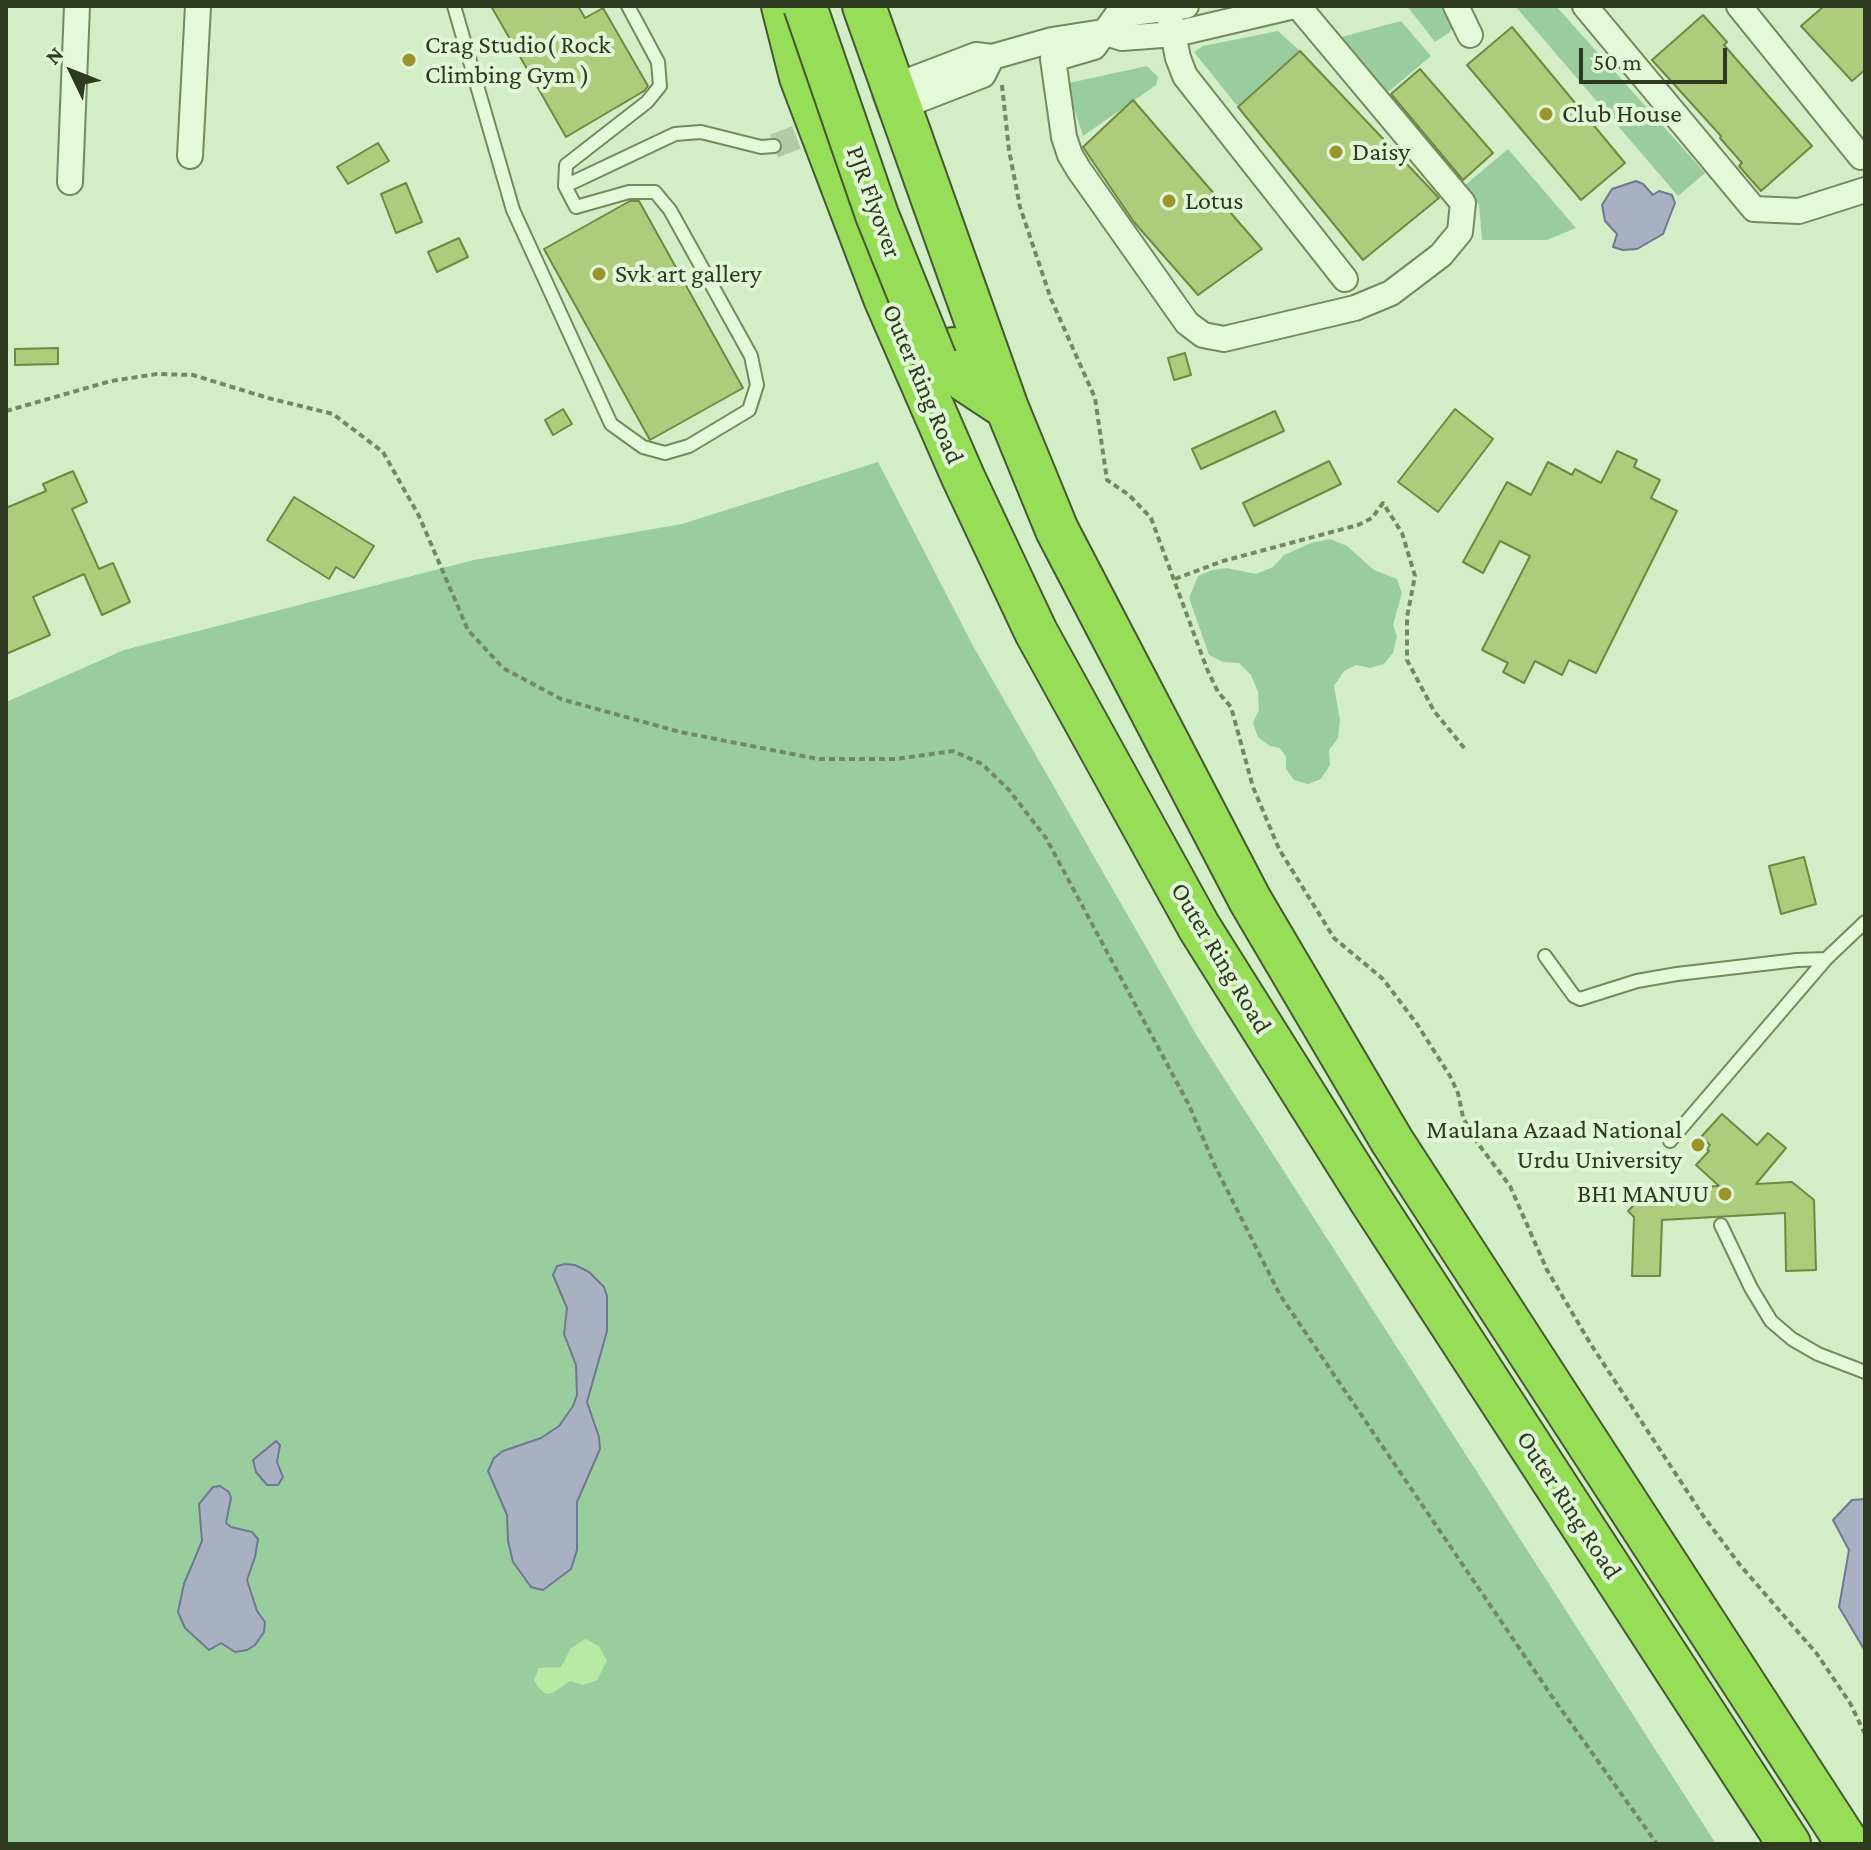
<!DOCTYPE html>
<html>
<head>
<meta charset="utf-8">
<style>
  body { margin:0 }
  #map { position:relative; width:1871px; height:1850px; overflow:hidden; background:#d3eec6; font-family:"Crimson Pro",serif }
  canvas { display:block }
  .frame { position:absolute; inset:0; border:8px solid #2e3a1f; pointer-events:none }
  .north { position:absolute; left:32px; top:32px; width:80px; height:80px; -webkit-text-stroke:6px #e0f6d6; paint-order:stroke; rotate:313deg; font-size:22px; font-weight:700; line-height:32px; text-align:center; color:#2e3a1f }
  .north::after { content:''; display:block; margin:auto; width:28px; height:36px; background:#2e3a1f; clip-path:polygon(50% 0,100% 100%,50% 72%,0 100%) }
  .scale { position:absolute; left:1579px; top:48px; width:148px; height:36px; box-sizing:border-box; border:4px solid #2e3a1f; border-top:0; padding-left:10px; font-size:24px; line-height:28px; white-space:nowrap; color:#2e3a1f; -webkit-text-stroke:6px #e0f6d6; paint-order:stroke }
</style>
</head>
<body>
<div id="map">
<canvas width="1871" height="1850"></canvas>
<div class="frame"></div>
<div class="north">N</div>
<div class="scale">50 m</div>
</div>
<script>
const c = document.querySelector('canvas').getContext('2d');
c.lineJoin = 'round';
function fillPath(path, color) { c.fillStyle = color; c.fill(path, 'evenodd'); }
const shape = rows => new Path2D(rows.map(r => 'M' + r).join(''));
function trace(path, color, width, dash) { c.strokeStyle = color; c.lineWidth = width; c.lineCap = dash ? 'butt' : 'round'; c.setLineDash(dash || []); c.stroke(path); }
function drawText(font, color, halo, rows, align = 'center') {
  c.font = font + ' "Crimson Pro",serif'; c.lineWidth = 8; c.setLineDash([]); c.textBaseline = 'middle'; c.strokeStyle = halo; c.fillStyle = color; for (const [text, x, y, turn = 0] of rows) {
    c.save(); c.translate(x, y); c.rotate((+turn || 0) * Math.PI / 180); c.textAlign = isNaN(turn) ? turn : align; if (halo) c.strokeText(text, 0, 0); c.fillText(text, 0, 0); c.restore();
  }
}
fillPath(shape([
  [1407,6,1448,6,1456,22,1450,32,1435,42],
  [1515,6,1556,6,1705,173,1678,196],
  [1401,21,1431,56,1388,92,1338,38],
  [1278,31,1300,51,1238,107,1194,52,1203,46],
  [1147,66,1158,77,1156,85,1083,136,1068,90,1069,83],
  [1508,149,1576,228,1547,240,1482,240,1479,205,1464,186],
  [878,462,972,644,1197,1036,1716,1844,6,1844,6,702,124,650,474,560,682,524],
  [1330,539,1347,546,1374,570,1397,579,1402,593,1393,625,1397,636,1393,653,1384,664,1370,668,1356,665,1344,671,1334,686,1340,720,1338,738,1329,750,1330,765,1321,779,1308,784,1294,780,1286,769,1286,757,1280,748,1270,746,1258,737,1253,723,1259,710,1258,692,1251,675,1239,663,1223,662,1209,655,1189,598,1198,576,1212,570,1227,568,1256,574,1273,567,1284,555,1311,543]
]), '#9acd9e');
fillPath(shape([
  [585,1639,599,1646,607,1661,597,1680,583,1685,570,1681,552,1693,546,1694,539,1688,534,1680,539,1668,561,1667,571,1648]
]), '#b8eaa4');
const water = shape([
  [1636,181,1643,184,1653,195,1659,191,1672,195,1675,203,1663,234,1637,249,1623,250,1613,247,1617,234,1605,221,1602,205,1612,189,1636,181],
  [565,1264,575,1265,589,1272,604,1287,607,1296,607,1331,587,1402,599,1437,600,1449,577,1502,577,1550,571,1569,543,1590,531,1587,513,1562,508,1541,507,1515,488,1471,494,1458,503,1451,541,1438,559,1426,573,1406,577,1395,576,1365,564,1334,567,1308,553,1275,557,1266,565,1264],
  [276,1441,280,1445,277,1462,283,1477,278,1485,267,1485,256,1472,253,1460,276,1441],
  [220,1486,229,1492,231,1498,226,1523,231,1527,252,1532,258,1539,255,1557,247,1580,257,1611,265,1622,264,1632,255,1645,247,1650,235,1652,221,1643,209,1650,185,1628,178,1612,184,1584,202,1541,199,1504,213,1487,220,1486],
  [1865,1499,1865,1651,1839,1607,1849,1550,1833,1520,1852,1500,1865,1499]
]);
fillPath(water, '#a8b0c2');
trace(water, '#6e7891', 2);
const building = shape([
  [491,6,578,6,585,18,603,8,648,86,644,91,566,137,491,6],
  [1824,6,1865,6,1865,70,1852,81,1801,26,1824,6],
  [1703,15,1727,42,1724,45,1812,146,1761,191,1739,166,1742,163,1720,138,1721,136,1652,60,1703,15],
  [1512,27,1625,163,1581,200,1467,65,1512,27],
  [1300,51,1439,198,1363,260,1238,107,1300,51],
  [1420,69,1493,153,1463,180,1391,94,1420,69],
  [1133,100,1262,249,1198,295,1134,222,1083,147,1133,100],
  [378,143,389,161,348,184,337,167,378,143],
  [406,183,422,222,396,233,381,194,406,183],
  [630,201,639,201,743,388,650,440,544,249,630,201],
  [459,238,468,257,437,272,428,252,459,238],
  [58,348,58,364,15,365,15,349,58,348],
  [1185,353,1191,375,1174,380,1168,358,1185,353],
  [563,409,572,424,553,435,545,420,563,409],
  [1455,409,1493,439,1438,512,1398,482,1455,409],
  [1275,411,1284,431,1201,469,1192,449,1275,411],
  [1617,451,1637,460,1634,467,1660,480,1651,498,1677,511,1596,673,1569,660,1562,675,1535,661,1524,683,1503,672,1508,663,1482,650,1530,556,1500,541,1483,573,1463,562,1507,482,1531,495,1548,462,1572,475,1575,469,1601,483,1617,451],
  [1329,461,1341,484,1254,526,1243,503,1329,461],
  [73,471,87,502,72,509,99,569,113,563,130,602,102,615,84,574,33,597,50,635,6,654,6,508,46,491,43,484,73,471],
  [294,497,374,546,354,578,336,567,329,579,267,540,294,497],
  [1804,857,1816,904,1781,914,1769,866,1804,857],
  [1722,1114,1757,1145,1768,1133,1786,1148,1756,1184,1792,1182,1814,1200,1816,1270,1786,1271,1785,1213,1662,1220,1660,1276,1632,1276,1634,1217,1628,1211,1653,1186,1657,1189,1719,1186,1696,1165,1709,1151,1707,1149,1710,1145,1701,1137,1722,1114]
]);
fillPath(building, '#adcc7c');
trace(building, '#6f8941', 2);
trace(shape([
  [774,146,904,96]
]), '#b2caa5', 24, [24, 12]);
const service = shape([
  [454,6,513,210,611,424,643,447,665,453,689,446,749,410,757,385,751,356,670,210,655,192,629,192,576,207,565,186,566,165,647,102,660,86,658,62,628,6],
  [565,186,675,134,701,132,761,147,774,146],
  [1545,956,1574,996,1580,999,1637,981,1677,974,1797,960,1826,959],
  [1670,1141,1826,959,1865,922],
  [1721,1225,1751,1288,1771,1321,1792,1339,1818,1354,1865,1372]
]);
const minor = shape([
  [1186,6,1117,15,1094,47,1053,59,1064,137,1070,155,1079,170,1187,323,1203,335,1224,339,1355,308,1391,293,1441,255,1460,232,1463,203,1298,6],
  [1456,6,1470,35],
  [1585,6,1754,209,1799,211,1865,190],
  [1739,6,1861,157],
  [1170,19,1178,58,1185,76,1345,279],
  [992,57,983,75,916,101,904,96,908,81,976,55,992,57,1052,40,1103,32,1122,38,1175,34,1294,6],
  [190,156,198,6],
  [70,182,77,6]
]);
const motorway = shape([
  [783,6,801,77,885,298,963,477,1036,632,1199,927,1370,1199,1789,1844],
  [864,6,1007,408,1057,530,1250,900,1392,1141,1848,1844],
  [953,349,966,381,1007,408]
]);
trace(service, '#738a5c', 16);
trace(minor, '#738a5c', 28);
trace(motorway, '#465830', 46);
trace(shape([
  [1002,85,1009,150,1020,207,1051,299,1095,398,1107,480,1129,495,1151,518,1207,669,1218,692,1231,707,1253,787,1279,849,1334,938,1383,979,1417,1024,1450,1076,1458,1093,1463,1117,1473,1137,1510,1186,1547,1270,1590,1343,1704,1517,1740,1565,1817,1654,1850,1703,1865,1734],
  [6,411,111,381,157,374,193,375,268,398,333,414,383,452,419,516,468,630,503,668,561,699,680,732,818,759,896,759,953,751,982,764,1009,790,1046,838,1189,1105,1214,1164,1280,1295,1553,1698,1657,1844],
  [1175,579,1223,561,1358,525,1372,518,1383,503,1402,533,1415,576,1407,617,1407,660,1434,711,1465,749]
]), '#738a5c', 4, [6, 4]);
trace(service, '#e4f9da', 12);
trace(minor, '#e4f9da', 24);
trace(motorway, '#96dd58', 42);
const motorwayBridge = shape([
  [805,6,877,215,935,359]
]);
trace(motorwayBridge, '#465830', 46, []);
trace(motorwayBridge, '#96dd58', 42);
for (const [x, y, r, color] of [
  [409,60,8,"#99952c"],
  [1546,114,8,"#99952c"],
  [1336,152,8,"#99952c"],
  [1169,201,8,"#99952c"],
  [599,274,8,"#99952c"],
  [1698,1145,8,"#99952c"],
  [1725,1194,8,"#99952c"]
]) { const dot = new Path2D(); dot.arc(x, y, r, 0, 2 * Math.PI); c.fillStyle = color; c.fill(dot); trace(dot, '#e0f6d6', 3); }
drawText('26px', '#2e3a1f', '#e0f6d6', [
  ["Crag Studio( Rock",425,45],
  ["Climbing Gym )",425,75],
  ["Club House",1562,114],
  ["Daisy",1352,152],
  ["Lotus",1185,201],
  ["Svk art gallery",615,274],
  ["Maulana Azaad National",1682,1130,"right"],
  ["Urdu University",1682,1160,"right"],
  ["BH1 MANUU",1709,1194,"right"]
], 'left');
drawText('26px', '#2e3a1f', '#e0f6d6', [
  ["PJR Flyover",874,202,70],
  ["Outer Ring Road",923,384,67],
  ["Outer Ring Road",1221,958,59],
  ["Outer Ring Road",1569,1505,57]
]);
</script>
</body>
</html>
